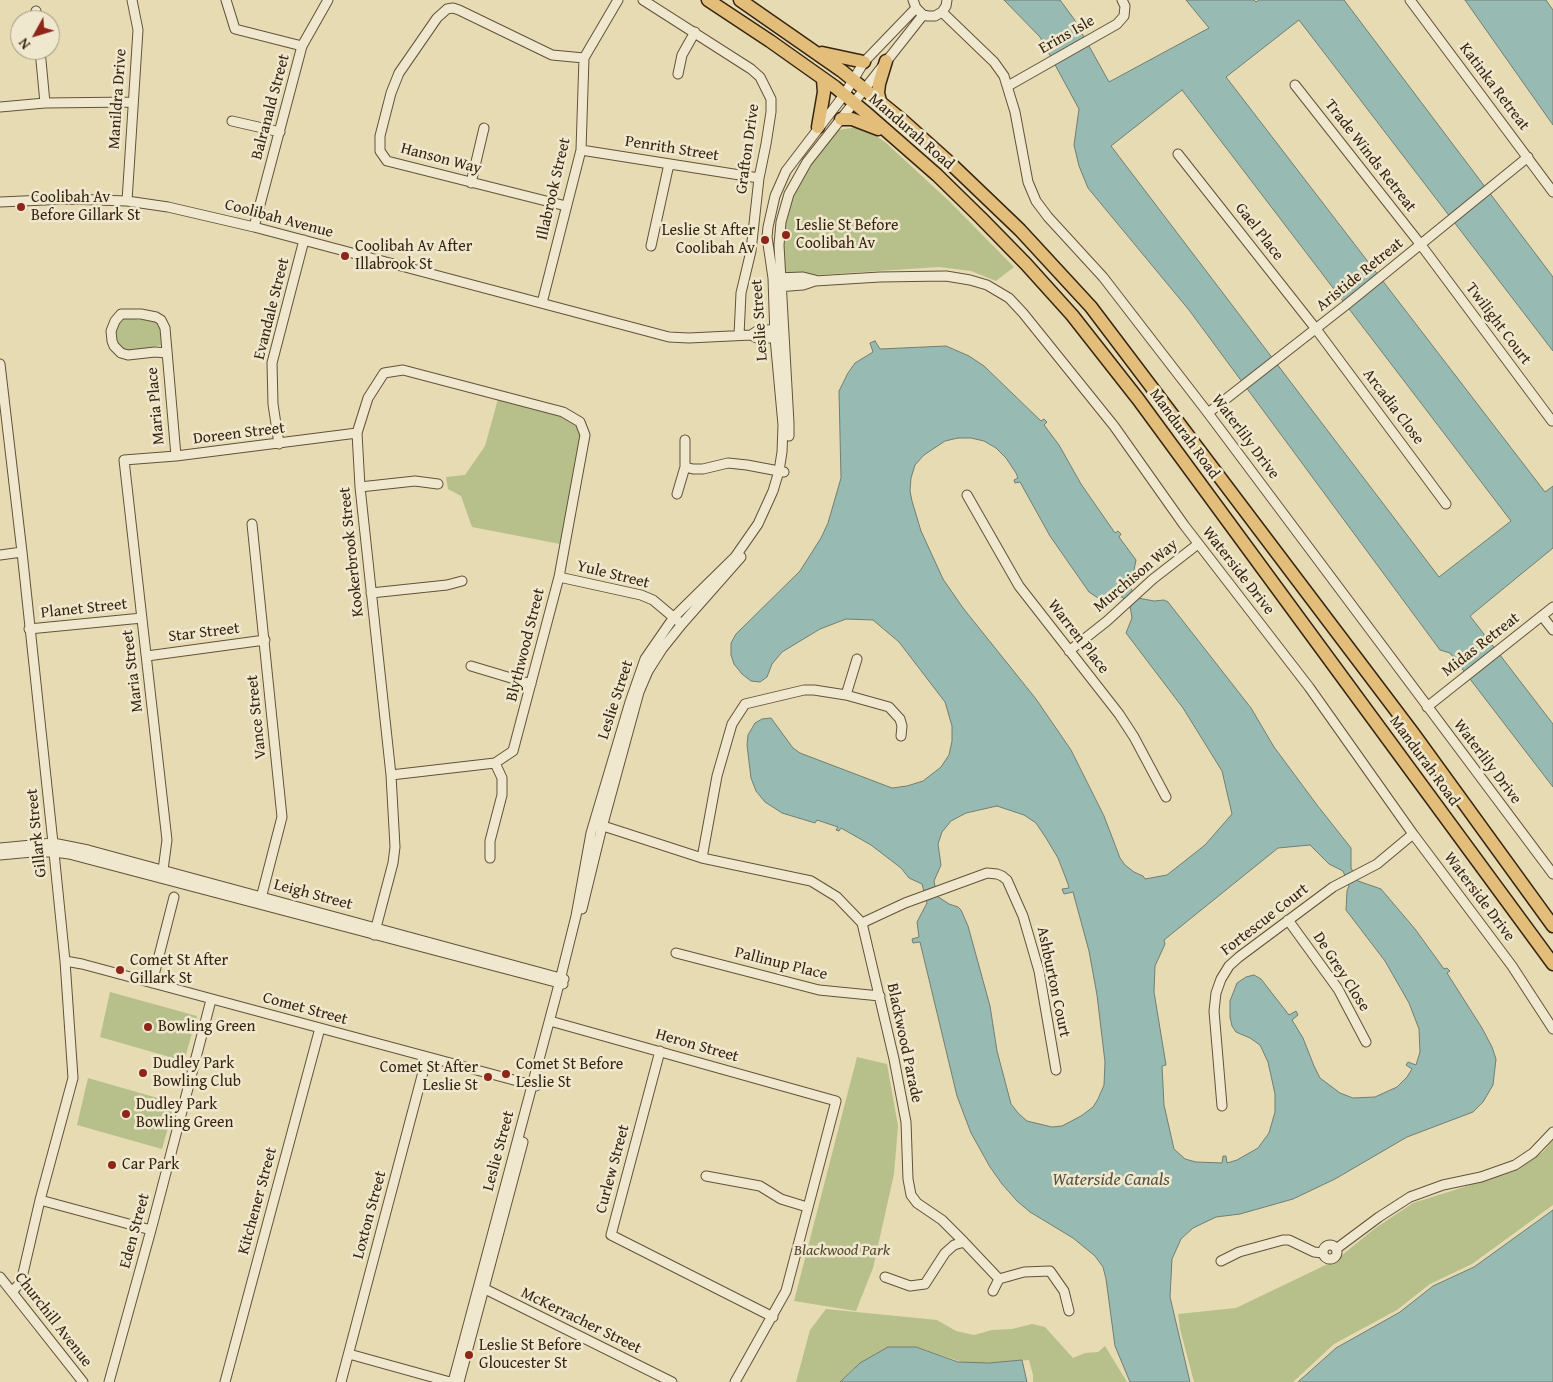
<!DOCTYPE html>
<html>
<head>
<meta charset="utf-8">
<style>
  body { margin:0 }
  #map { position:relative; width:1553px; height:1382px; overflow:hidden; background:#e6dbb3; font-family:"Gentium Book Plus",serif }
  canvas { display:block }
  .north { position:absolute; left:10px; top:10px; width:50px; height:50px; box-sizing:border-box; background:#efe8ce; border:1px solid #a59a82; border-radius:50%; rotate:231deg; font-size:14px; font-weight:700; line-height:20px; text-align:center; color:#372411 }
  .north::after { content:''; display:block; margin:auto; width:18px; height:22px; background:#8f2418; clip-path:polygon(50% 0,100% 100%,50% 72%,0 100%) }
</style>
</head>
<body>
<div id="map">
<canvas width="1553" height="1382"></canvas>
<div class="north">N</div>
</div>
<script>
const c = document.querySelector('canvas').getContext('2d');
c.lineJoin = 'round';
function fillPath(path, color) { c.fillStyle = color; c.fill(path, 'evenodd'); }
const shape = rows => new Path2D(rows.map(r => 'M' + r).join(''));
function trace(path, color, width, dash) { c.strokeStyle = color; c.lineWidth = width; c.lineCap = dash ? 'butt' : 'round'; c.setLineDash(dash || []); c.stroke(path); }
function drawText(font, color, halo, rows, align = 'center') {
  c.font = font + ' "Gentium Book Plus",serif'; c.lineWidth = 5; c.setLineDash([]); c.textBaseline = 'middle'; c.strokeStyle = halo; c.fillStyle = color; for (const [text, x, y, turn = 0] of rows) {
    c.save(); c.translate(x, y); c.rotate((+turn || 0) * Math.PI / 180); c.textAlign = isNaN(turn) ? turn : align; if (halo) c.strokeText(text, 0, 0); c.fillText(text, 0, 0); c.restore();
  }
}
fillPath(shape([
  [857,127,866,129,885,142,949,201,1014,267,996,281,971,271,939,267,818,275,787,274,784,266,784,222,795,187,810,165,839,130],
  [122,318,154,321,160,328,162,345,135,351,125,351,116,342,115,334,117,323],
  [498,399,569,419,577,426,580,436,579,448,560,544,472,527,461,496,448,489,446,477,465,475,485,446],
  [110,992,197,1016,184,1061,100,1037],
  [857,1057,887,1064,898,1126,894,1174,873,1268,856,1311,794,1301],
  [88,1078,175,1103,162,1149,77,1125],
  [1553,1140,1553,1205,1472,1264,1430,1284,1397,1310,1334,1344,1293,1382,1194,1382,1180,1329,1178,1314,1236,1308,1336,1260,1374,1229,1413,1203,1515,1171,1543,1152],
  [826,1309,937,1320,956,1331,974,1335,992,1330,1012,1329,1032,1324,1045,1327,1073,1358,1085,1353,1098,1352,1105,1346,1127,1382,1033,1382,1033,1375,1029,1360,968,1364,916,1347,897,1347,853,1369,840,1382,796,1382,810,1330]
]), '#b7c08b');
const water = shape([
  [1004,0,1060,0,1074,19,1109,82,1209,28,1186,0,1254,0,1256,2,1259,0,1344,0,1553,277,1553,351,1299,20,1226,77,1545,492,1553,486,1553,548,1470,616,1553,724,1553,787,1450,653,1440,650,1189,310,1088,188,1079,166,1074,145,1079,109,1040,37,1004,0],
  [1182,90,1511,521,1439,577,1111,146,1182,90],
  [1465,0,1546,0,1553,10,1553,125,1465,0],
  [875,341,880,349,946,346,969,356,984,366,1041,421,1044,419,1047,422,1044,425,1059,445,1081,484,1115,533,1118,531,1121,534,1119,537,1136,560,1134,570,1130,579,1131,589,1138,598,1154,601,1164,600,1168,602,1251,708,1274,747,1317,805,1351,848,1351,868,1358,881,1381,889,1415,929,1444,969,1447,968,1450,971,1447,973,1482,1028,1492,1047,1496,1059,1493,1085,1483,1102,1473,1112,1407,1137,1335,1179,1293,1199,1240,1214,1216,1217,1193,1228,1181,1239,1172,1259,1170,1297,1190,1382,1130,1382,1115,1346,1106,1279,1103,1267,1095,1256,1073,1238,1030,1212,1017,1201,1002,1184,990,1167,971,1133,957,1096,920,942,913,943,912,939,919,937,917,922,927,903,922,884,909,878,901,868,871,845,841,828,839,831,836,830,838,827,817,820,815,823,782,813,765,802,756,791,751,778,747,745,748,735,755,723,762,719,771,718,793,748,800,753,892,788,907,786,923,781,941,767,949,755,952,741,952,726,945,702,899,642,873,620,846,619,820,629,782,652,772,664,767,677,760,682,751,681,742,674,734,664,731,655,731,643,736,634,800,571,821,538,828,523,841,478,839,391,848,373,855,363,873,352,870,343,875,341],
  [958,438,971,438,984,441,996,448,1006,458,1016,473,1018,478,1014,480,1015,483,1020,482,1050,536,1089,592,1098,598,1122,597,1130,606,1132,618,1126,633,1183,708,1222,771,1232,814,1205,845,1167,875,1145,879,1143,876,1134,872,1125,865,1120,858,1104,816,1071,750,1036,699,963,608,943,579,921,531,912,501,910,491,911,478,915,465,924,455,945,441,958,438],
  [997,806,1024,815,1036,823,1046,838,1058,858,1068,884,1069,888,1062,889,1064,894,1073,892,1089,951,1097,995,1105,1062,1104,1085,1098,1099,1093,1107,1081,1116,1062,1126,1052,1127,1027,1121,1018,1113,1011,1104,997,1051,990,1006,968,926,961,910,958,907,949,904,937,896,934,881,941,865,938,844,942,832,951,821,966,813,997,806],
  [1310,845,1329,864,1343,871,1349,886,1347,891,1346,910,1385,961,1409,1003,1419,1029,1420,1052,1416,1065,1408,1062,1406,1065,1412,1069,1407,1077,1397,1087,1375,1097,1353,1098,1340,1093,1320,1078,1314,1066,1303,1038,1292,1020,1298,1015,1296,1011,1289,1015,1261,979,1254,975,1246,977,1237,983,1230,1001,1230,1017,1232,1026,1236,1032,1250,1038,1260,1045,1268,1062,1275,1094,1275,1112,1269,1133,1258,1148,1237,1160,1227,1163,1226,1156,1223,1156,1222,1163,1196,1162,1185,1159,1174,1149,1164,1105,1162,1066,1166,1065,1154,992,1155,966,1165,944,1164,940,1278,848,1310,845],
  [1553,1210,1553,1382,1298,1382,1336,1348,1400,1312,1433,1286,1474,1267,1553,1210],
  [888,1347,916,1347,958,1362,989,1363,1022,1360,1027,1382,840,1382,860,1363,888,1347]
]);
fillPath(water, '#97bab2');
trace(water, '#717e72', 1);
const minor = shape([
  [226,0,235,29,302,46],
  [643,0,751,69,760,77,771,99,771,112,766,144,759,178,751,251,741,293,739,335],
  [913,0,916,8,923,15,928,16,935,16,942,12,946,6,947,0],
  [1410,0,1553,192],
  [36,11,37,20],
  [942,12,994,62,1004,76,1015,112,1028,182,1036,201,1048,217,1103,277,1208,413,1553,874],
  [40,50,45,103],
  [678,74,682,55,695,32],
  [1295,85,1421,245,1552,421],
  [1008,86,1117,24,1124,16,1125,6,1122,0],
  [0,107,45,103,133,102],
  [232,121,280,132],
  [581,150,759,178],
  [1178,154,1316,329,1446,504],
  [471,183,484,128],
  [127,201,138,30,132,0],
  [0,202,68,199,127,201,168,207,254,227,669,337,689,338,751,335,757,331,778,329],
  [566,206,387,161,380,151,380,136,391,93,399,73,437,18,447,9,453,8,459,10,552,55,584,58],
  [254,227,302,46,328,0],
  [651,246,669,164],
  [776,278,803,277,815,280],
  [777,287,803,285,815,281,880,277,946,276,970,280,987,285,1009,298,1023,313,1114,426,1184,525,1309,687,1413,834,1512,966,1553,1029],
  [542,303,581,150,584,58,618,0],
  [751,335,757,338,780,338],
  [167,353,155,352,128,355,121,353,114,346,112,341,111,331,115,321,121,314,141,314,156,317,161,320,165,328,176,456],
  [0,364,22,552,53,843,65,961,73,1078,40,1200,21,1282,12,1292],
  [1208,413,1346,305,1528,157],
  [789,436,789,423,779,245,781,222,789,194,807,162,923,15],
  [279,444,273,404,272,363,304,240],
  [685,467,693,469,703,469,728,463,747,465,784,472],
  [360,487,415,481,438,484],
  [677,494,685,467,685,440],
  [967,495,1019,586,1119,714,1134,737,1166,797],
  [252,524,282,817,260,902],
  [0,555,22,552],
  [559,577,641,595,653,600,678,621],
  [371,593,447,585,462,581],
  [1542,616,1553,630],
  [29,629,142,618],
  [1069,651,1107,621,1153,579,1198,544],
  [147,656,265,640],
  [471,666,531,684],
  [846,695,857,659],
  [1427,707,1553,607],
  [597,824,702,858,811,881,837,897,862,923,894,1059,906,1122,908,1179,911,1195,917,1203,942,1220,964,1242,999,1279,1024,1272,1050,1271,1064,1291,1069,1311],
  [0,848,53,843,88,850,564,979],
  [0,855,32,852,54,852,69,854,563,984],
  [490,858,490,841,502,795,502,778,495,763],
  [702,858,717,776,732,724,745,704,804,690,814,690,846,695,889,707,900,719,902,726,901,736],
  [160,878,163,870,167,840,124,460,176,456,357,433],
  [582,909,601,831,639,692,648,671,662,649,682,624,741,557],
  [1288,920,1338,989,1366,1042],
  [862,923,905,903,987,873,997,874,1002,876,1007,880,1023,916,1039,971,1056,1070],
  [374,935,393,863,395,847,391,775,360,487,357,433,368,398,384,373,403,370,563,412,580,422,585,435,559,577,513,751,495,763,391,775],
  [676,953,819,990,880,996],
  [65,961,82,964,536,1086],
  [152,983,174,897],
  [550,1021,836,1101,786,1291,735,1382],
  [660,1051,611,1235,773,1317],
  [1222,1106,1214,1011,1216,993,1221,979,1229,966,1239,957,1333,887,1377,864,1413,834],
  [706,1176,760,1186,781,1199,807,1207],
  [40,1200,151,1230],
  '1323 1252a7 7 0 1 1 14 0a7 7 0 1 1-14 0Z',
  [1336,1249,1379,1217,1410,1197,1443,1185,1481,1177,1515,1165,1533,1153,1553,1132],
  [1221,1261,1239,1252,1283,1240,1289,1240,1314,1252,1323,1253],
  [0,1277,83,1382],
  [885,1277,910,1286,925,1284,945,1253,954,1245,964,1242],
  [481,1287,672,1382],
  [993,1291,999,1279],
  [349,1354,450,1382],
  [109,1382,151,1230,211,1000],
  [225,1382,320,1028],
  [341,1382,427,1057],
  [453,1382,557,992,576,916,591,833,630,702,645,659,674,617,735,557,758,524,773,491,779,471,782,452,783,425,775,338,773,278,767,237,768,227,775,196,786,171,844,95,864,62,916,8],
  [459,1382,523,1142]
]);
const highway = shape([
  [708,0,770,41,835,87,865,112,937,175,981,218,1026,264,1072,315,1138,399,1553,964],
  [740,0,842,71,902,120,950,163,1020,230,1091,307,1413,733,1553,926],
  [822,53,864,62],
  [880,101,878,93,879,84,886,61],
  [841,119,852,119,878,129],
  [818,127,824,92,823,80]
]);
trace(minor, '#63523a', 11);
trace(highway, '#372411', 15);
trace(minor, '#efe8ce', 9);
trace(highway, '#e3be7a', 12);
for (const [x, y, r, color] of [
  [21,207,5,"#8f2418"],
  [786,235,5,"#8f2418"],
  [765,240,5,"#8f2418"],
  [345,256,5,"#8f2418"],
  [120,970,5,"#8f2418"],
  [148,1027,5,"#8f2418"],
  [143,1073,5,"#8f2418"],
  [506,1074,5,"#8f2418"],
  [488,1077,5,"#8f2418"],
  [126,1114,5,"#8f2418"],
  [112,1165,5,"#8f2418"],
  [469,1355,5,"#8f2418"]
]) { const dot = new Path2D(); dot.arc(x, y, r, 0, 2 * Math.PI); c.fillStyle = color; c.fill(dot); trace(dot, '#efe8ce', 2); }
drawText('16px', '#372411', '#efe8ce', [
  ["Erins Isle",1067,35,-30],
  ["Katinka Retreat",1494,87,53],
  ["Manildra Drive",118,99,-86],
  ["Balranald Street",271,107,-75],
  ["Mandurah Road",911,132,41],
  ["Penrith Street",672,149,9],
  ["Grafton Drive",748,149,-82],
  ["Trade Winds Retreat",1370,156,52],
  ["Hanson Way",441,159,15],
  ["Illabrook Street",554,189,-77],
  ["Coolibah Avenue",279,219,15],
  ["Gael Place",1259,232,52],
  ["Aristide Retreat",1360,275,-39],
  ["Evandale Street",272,309,-76],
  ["Leslie Street",760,320,-94],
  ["Twilight Court",1498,324,53],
  ["Maria Place",156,406,-95],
  ["Arcadia Close",1393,407,53],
  ["Doreen Street",239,434,-7],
  ["Mandurah Road",1184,434,54],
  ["Waterlily Drive",1245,437,53],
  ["Kookerbrook Street",352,552,-96],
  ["Waterside Drive",1238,571,52],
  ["Yule Street",613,575,14],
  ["Murchison Way",1136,576,-40],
  ["Planet Street",84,609,-6],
  ["Star Street",204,633,-7],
  ["Warren Place",1078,637,52],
  ["Blythwood Street",526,645,-76],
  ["Midas Retreat",1481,645,-38],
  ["Maria Street",133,671,-97],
  ["Leslie Street",616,700,-72],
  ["Vance Street",257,717,-96],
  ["Mandurah Road",1424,761,54],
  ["Waterlily Drive",1487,762,53],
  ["Gillark Street",37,833,-96],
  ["Leigh Street",313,895,15],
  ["Waterside Drive",1479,897,53],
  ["Fortescue Court",1265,920,-38],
  ["Pallinup Place",781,964,14],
  ["De Grey Close",1341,972,57],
  ["Ashburton Court",1053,982,78],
  ["Comet Street",305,1009,15],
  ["Blackwood Parade",904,1043,78],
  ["Heron Street",697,1046,16],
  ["Leslie Street",499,1151,-75],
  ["Curlew Street",613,1169,-75],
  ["Kitchener Street",258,1201,-75],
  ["Loxton Street",370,1215,-75],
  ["Eden Street",135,1231,-75],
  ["Churchill Avenue",53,1320,52],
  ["McKerracher Street",581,1321,26]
]);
drawText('16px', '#372411', '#efe8ce', [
  ["Coolibah Av",31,198],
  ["Before Gillark St",31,216],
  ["Leslie St Before",796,226],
  ["Coolibah Av",796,244],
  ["Leslie St After",755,231,"right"],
  ["Coolibah Av",755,249,"right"],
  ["Coolibah Av After",355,247],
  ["Illabrook St",355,265],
  ["Comet St After",130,961],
  ["Gillark St",130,979],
  ["Bowling Green",158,1027],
  ["Dudley Park",153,1064],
  ["Bowling Club",153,1082],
  ["Comet St Before",516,1065],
  ["Leslie St",516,1083],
  ["Comet St After",478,1068,"right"],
  ["Leslie St",478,1086,"right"],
  ["Dudley Park",136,1105],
  ["Bowling Green",136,1123],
  ["Car Park",122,1165],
  ["Leslie St Before",479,1346],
  ["Gloucester St",479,1364]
], 'left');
drawText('italic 16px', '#574b30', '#efe8ce', [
  ["Blackwood Park",842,1251]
]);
drawText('italic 18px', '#545141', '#efe8ce', [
  ["Waterside Canals",1111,1180]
]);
</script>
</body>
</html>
